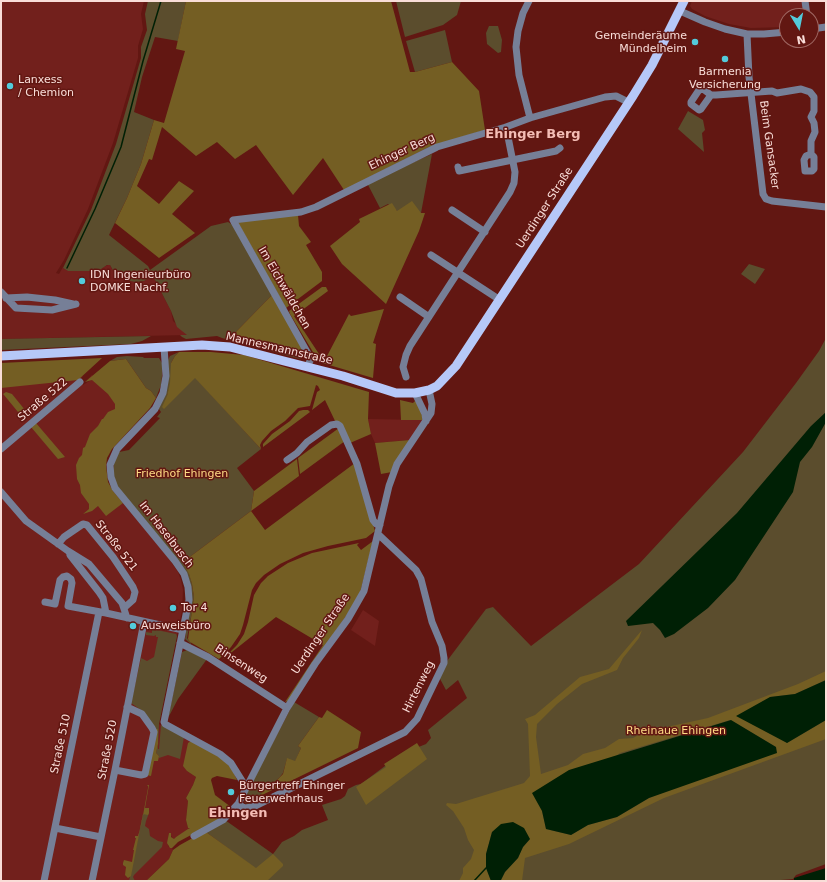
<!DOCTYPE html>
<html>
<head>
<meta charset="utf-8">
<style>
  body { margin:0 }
  #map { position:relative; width:827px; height:882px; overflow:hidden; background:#621712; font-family:"DejaVu Sans",sans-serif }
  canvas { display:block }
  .frame { position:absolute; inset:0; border:2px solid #f9ddd8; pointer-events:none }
  .north { position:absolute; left:779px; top:8px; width:40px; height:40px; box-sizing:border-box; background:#621712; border:1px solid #9e6661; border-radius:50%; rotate:170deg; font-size:11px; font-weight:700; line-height:16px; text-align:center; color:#f9ddd8 }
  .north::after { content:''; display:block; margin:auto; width:14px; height:18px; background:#53cbdb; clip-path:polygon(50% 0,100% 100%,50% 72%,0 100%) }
</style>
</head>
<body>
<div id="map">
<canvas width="827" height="882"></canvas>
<div class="frame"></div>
<div class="north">N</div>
</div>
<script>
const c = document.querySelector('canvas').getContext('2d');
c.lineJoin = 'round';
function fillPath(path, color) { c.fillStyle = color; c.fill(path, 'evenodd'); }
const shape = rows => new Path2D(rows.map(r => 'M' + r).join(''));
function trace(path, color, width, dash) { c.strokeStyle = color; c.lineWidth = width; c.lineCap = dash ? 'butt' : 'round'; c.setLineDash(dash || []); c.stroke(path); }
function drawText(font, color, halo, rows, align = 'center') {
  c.font = font + ' "DejaVu Sans",sans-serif'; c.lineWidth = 3; c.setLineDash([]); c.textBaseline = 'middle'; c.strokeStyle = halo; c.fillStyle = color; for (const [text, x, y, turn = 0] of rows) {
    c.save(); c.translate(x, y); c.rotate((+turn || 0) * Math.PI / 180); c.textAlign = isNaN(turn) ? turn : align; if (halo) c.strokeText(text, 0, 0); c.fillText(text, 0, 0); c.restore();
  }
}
fillPath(shape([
  [1,1,144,1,141,14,143,29,138,46,138,58,113,143,88,209,64,260,56,273,59,274,63,267,63,268,68,271,102,268,108,265,110,265,113,271,126,280,136,282,144,281,153,276,171,311,173,321,188,335,1,339],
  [692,1,802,1,804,16,787,16,787,27,751,28,729,24,705,16,692,9,690,6],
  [92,375,126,406,85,474,123,503,167,556,178,572,181,580,183,590,182,611,159,724,191,741,187,771,196,777,193,785,186,798,188,801,186,820,188,828,190,829,176,837,174,840,169,833,168,846,172,848,173,850,169,859,146,881,1,881,1,383,53,377,83,376,79,380,83,385,91,380,89,379,85,382],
  [368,419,423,420,410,440,375,443,371,434],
  [363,610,379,621,375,646,351,630]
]), '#72201c');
fillPath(shape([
  [148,1,186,1,178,41,155,37,142,77,134,112,154,120,141,164,127,198,109,235,148,266,150,270,211,226,228,222,233,225,272,292,271,296,232,336,271,342,304,352,304,356,300,359,222,338,217,336,186,339,182,337,180,335,187,335,177,327,171,311,153,276,144,281,135,282,126,280,115,274,110,265,107,265,98,271,68,271,63,268,91,210,116,144,141,58,141,47,147,30,145,14],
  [396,1,461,1,457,15,443,25,405,37],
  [489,26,498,26,502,40,501,52,498,53,487,44,486,33],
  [445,30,452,62,415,72,406,41],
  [688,111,703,120,705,130,702,133,704,152,678,129],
  [432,154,421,213,397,211,388,204,380,208,367,183],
  [749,264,765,269,755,284,741,274],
  [151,336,142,341,131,344,1,350,1,339],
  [826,338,826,864,796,875,793,879,769,881,238,881,249,876,260,865,256,869,206,832,225,820,273,854,282,842,294,836,302,830,328,820,322,805,341,799,345,796,348,789,356,785,361,784,401,754,426,744,431,738,428,730,467,698,458,680,446,690,439,677,447,661,486,609,493,607,531,646,639,564,743,452,796,383,819,351],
  [179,352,175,356,171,363,171,383,167,396,195,377,261,449,237,468,254,491,251,511,183,562,189,573,192,584,194,597,192,612,187,638,191,643,191,644,185,639,190,605,184,568,121,491,116,484,113,473,114,462,119,452,129,450,160,418,157,417,161,412,159,409,168,360,170,356],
  [127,356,143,357,144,358,159,358,162,363,162,376,161,385,156,398,151,391,146,388,126,359,110,361,117,357],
  [150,628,154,629,155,631,157,630,176,634,177,636,159,724,158,749,159,749,161,725,184,737,180,759,168,755,159,758,159,756,156,753,158,744,158,729,155,729,141,710,131,703,141,658,147,661,154,657,158,637,156,637,156,635,154,636,146,635,146,632,152,633,152,630,149,629],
  [187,650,207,659,178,699,168,718,182,652],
  [294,702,319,717,298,746,301,748,295,762,287,759,283,773,280,777,255,800,249,804,245,803,244,798],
  [149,811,149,813,146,821,145,826,149,829,150,836,158,841,163,842,162,847,134,875,133,877,135,881,129,881,143,814,149,813]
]), '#5b4d2d');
fillPath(shape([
  [186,1,391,1,410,72,415,72,452,62,479,91,485,130,429,147,344,190,323,158,293,195,256,145,235,159,217,142,196,156,162,127,152,160,149,159,137,186,159,204,179,181,194,191,172,214,195,233,159,258,115,223,127,198,141,164,154,120,164,123,185,51,176,49],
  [412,201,421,213,425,213,419,231,386,304,342,264,330,246,360,222,359,219,392,203,397,211],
  [298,215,299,226,311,242,306,245,322,272,322,281,286,308,237,221],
  [322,287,326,287,328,291,294,316,321,357,326,358,349,314,351,316,384,309,373,343,376,344,373,378,319,362,290,314,289,311],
  [272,292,304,352,271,342,232,336,271,296],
  [179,352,211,352,244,355,369,392,368,419,371,434,350,443,336,423,325,400,312,410,317,392,320,390,318,386,316,385,310,406,298,408,285,421,271,431,262,441,260,445,261,449,195,378,164,409,162,407,167,396,170,383,171,363,175,356],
  [102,358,78,380,1,388,1,363],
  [126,359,146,388,151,391,156,398,150,408,112,449,107,458,106,466,108,482,113,491,123,503,106,516,98,506,92,511,83,514,89,509,89,504,81,493,80,485,77,479,76,465,79,458,82,455,83,448,85,447,90,434,98,426,102,419,103,419,108,412,115,409,115,404,108,394,92,380,85,382,110,361],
  [6,392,12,394,25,410,24,412,18,412,4,395,3,394],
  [400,400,413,403,415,401,420,407,423,420,401,420],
  [303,410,308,410,310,412,263,447,263,444,272,434,290,421,299,411],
  [36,423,65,457,58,459,31,427],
  [339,428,345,441,300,474,298,458],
  [410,440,392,472,381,474,375,443],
  [297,459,299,476,251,511,265,530,355,463,375,531,366,538,328,546,303,553,280,564,264,575,256,583,252,590,243,625,240,634,231,647,219,659,190,642,188,639,194,597,192,584,189,574,183,562,251,511,254,491],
  [373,541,359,597,288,701,285,702,323,645,276,617,222,660,237,645,244,634,248,622,254,595,261,583,268,576,288,563,312,553,359,543,357,545,361,550],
  [642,630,639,638,623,658,617,670,582,684,557,704,537,724,536,737,541,774,568,765,583,754,605,748,619,739,633,738,644,732,708,718,798,684,826,671,826,680,795,694,770,697,787,743,826,720,826,739,664,798,569,844,525,858,522,881,499,881,501,880,505,872,518,858,523,847,530,839,492,832,486,854,486,868,491,881,459,881,463,873,463,868,471,859,474,850,468,840,464,828,453,811,446,805,447,803,456,804,524,783,530,776,528,724,525,719,535,715,580,677,609,669],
  [730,720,776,747,649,798,617,817,588,825,571,835,546,829,542,811,620,753],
  [327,710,361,732,358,748,258,797,261,795,262,792,274,783,283,774,287,758,295,761,301,748,298,746,319,717,322,718],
  [155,729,158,729,158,744,156,753,159,756,158,761,154,761,151,776,146,775],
  [191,741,206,748,225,761,232,769,237,780,217,776,212,778,211,780,215,795,231,807,219,820,178,842,172,848,170,848,167,843,169,833,171,833,171,837,174,839,176,837,188,829,190,829,188,828,186,820,188,801,186,798,193,785,196,777,187,771,183,766,188,743],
  [417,743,427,759,366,805,356,787,386,767,384,764],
  [147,785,149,785,145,808,149,808,149,813,148,815,143,814,131,876,128,878,125,875,126,867,123,865,123,863,124,860,132,862,134,850,133,850,136,838,135,838,135,836,138,836,141,826,148,788,148,786],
  [206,832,256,868,273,854,283,864,283,866,267,881,146,881,169,859,173,850,180,845,198,835]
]), '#745e23');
fillPath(shape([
  [826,412,826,422,812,447,800,462,793,492,735,580,708,608,674,634,665,638,660,630,653,623,628,626,626,621,737,513,811,426],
  [826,680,826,720,787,743,736,716,770,697,795,694],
  [731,720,776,747,777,753,649,798,617,817,588,825,571,835,546,829,542,811,532,793,569,770],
  [513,822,524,828,530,839,523,847,518,858,505,872,501,880,491,881,486,868,486,854,492,832,501,824],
  [826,868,826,881,794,881,794,878]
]), '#002005');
trace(shape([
  [67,268,95,209,121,147,143,61,161,1],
  [474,881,486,868]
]), '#002005', 1.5);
trace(shape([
  [529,1,523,13,518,31,516,47,519,75,530,118],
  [805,1,807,16],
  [680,11,705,22,725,29,747,34,764,34,787,32],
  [811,29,826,27],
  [747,34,749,77,763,194,766,199,772,201,826,207],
  [711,95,701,109,699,110,691,104,691,102,699,90,703,89,711,95,716,95,772,91,777,93,801,89,810,92,814,97,814,111,811,117,814,123,815,132,811,141,811,154,806,156,804,160,805,171,812,171,814,169,814,157,811,154],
  [458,167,459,171,556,151,560,148],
  [452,210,485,232],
  [431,255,500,300],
  [1,292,16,308,52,310,76,304],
  [400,297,429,317],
  [6,298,27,297,55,300,73,304],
  [164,347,166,376,163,393,155,409,117,449,110,465,111,477,115,488,175,561,184,574,188,587,189,600,164,722,165,724,220,754,231,763,246,787],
  [307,367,311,359,233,220,301,212,316,207,437,147,506,127,530,118,605,97,616,96,628,102],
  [406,377,403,367,406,355,410,346,510,192,514,183,515,172,506,127],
  [415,393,425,414,426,421],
  [1,449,80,382],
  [287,460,297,453,307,442,331,425,337,424,340,426,357,464,373,520,376,524,380,525],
  [1,492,26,521,68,551,89,564,122,603,127,618],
  [58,544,64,537,83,524,87,525,113,557,133,587,135,592,133,600,124,608],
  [70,555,99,592,103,598,106,613],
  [45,602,55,604,60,580,63,577,67,576,71,579,72,583,68,606,106,613,183,630],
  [180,643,208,657,287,708],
  [115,770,141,775,145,774,154,732,152,728,142,714,127,707],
  [238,804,244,808,253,807,405,732,417,719,444,663,444,658,442,646,432,622,421,579,416,570,378,534],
  [55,828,101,837],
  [194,836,223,820,238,804,287,708,315,664,348,619,364,591,389,486,397,464,431,413,432,404,429,390],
  [44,881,99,612],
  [92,881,115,770,144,622]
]), '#767f97', 7);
trace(shape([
  [1,356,202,345,230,347,284,361,343,376,396,393,415,393,429,390,437,386,456,366,633,96,652,65,684,1]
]), '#b6c8f8', 9);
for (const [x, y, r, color] of [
  [695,42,4,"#53cbdb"],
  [725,59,4,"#53cbdb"],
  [10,86,4,"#53cbdb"],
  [82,281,4,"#53cbdb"],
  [173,608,4,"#53cbdb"],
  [133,626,4,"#53cbdb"],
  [231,792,4,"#53cbdb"]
]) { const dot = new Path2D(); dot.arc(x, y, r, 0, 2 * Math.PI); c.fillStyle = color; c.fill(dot); trace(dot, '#621712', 1.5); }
drawText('11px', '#f9ddd8', '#621712', [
  ["Gemeinderäume",687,36,"right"],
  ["Mündelheim",687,49,"right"],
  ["Barmenia",725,72,"center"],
  ["Versicherung",725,85,"center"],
  ["Lanxess",18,80],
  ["/ Chemion",18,93],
  ["IDN Ingenieurbüro",90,275],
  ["DOMKE Nachf.",90,288],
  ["Tor 4",181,608],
  ["Ausweisbüro",141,626],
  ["Bürgertreff Ehinger",239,786],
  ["Feuerwehrhaus",239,799]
], 'left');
drawText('11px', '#f9ddd8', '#621712', [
  ["Beim Gansacker",769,145,82],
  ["Ehinger Berg",402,152,-25],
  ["Uerdinger Straße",545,208,-57],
  ["Im Eichwäldchen",284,288,60],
  ["Mannesmannstraße",279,349,13],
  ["Straße 522",43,400,-40],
  ["Im Haselbusch",166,535,52],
  ["Straße 521",116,546,52],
  ["Uerdinger Straße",321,634,-56],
  ["Binsenweg",241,664,33],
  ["Hirtenweg",419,687,-63],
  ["Straße 510",61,744,-78],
  ["Straße 520",108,750,-79]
]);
drawText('11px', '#fedb85', '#621712', [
  ["Friedhof Ehingen",182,474],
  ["Rheinaue Ehingen",676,731]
]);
drawText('bold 13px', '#f4bdb5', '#621712', [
  ["Ehinger Berg",533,135],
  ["Ehingen",238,814]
]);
</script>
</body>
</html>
